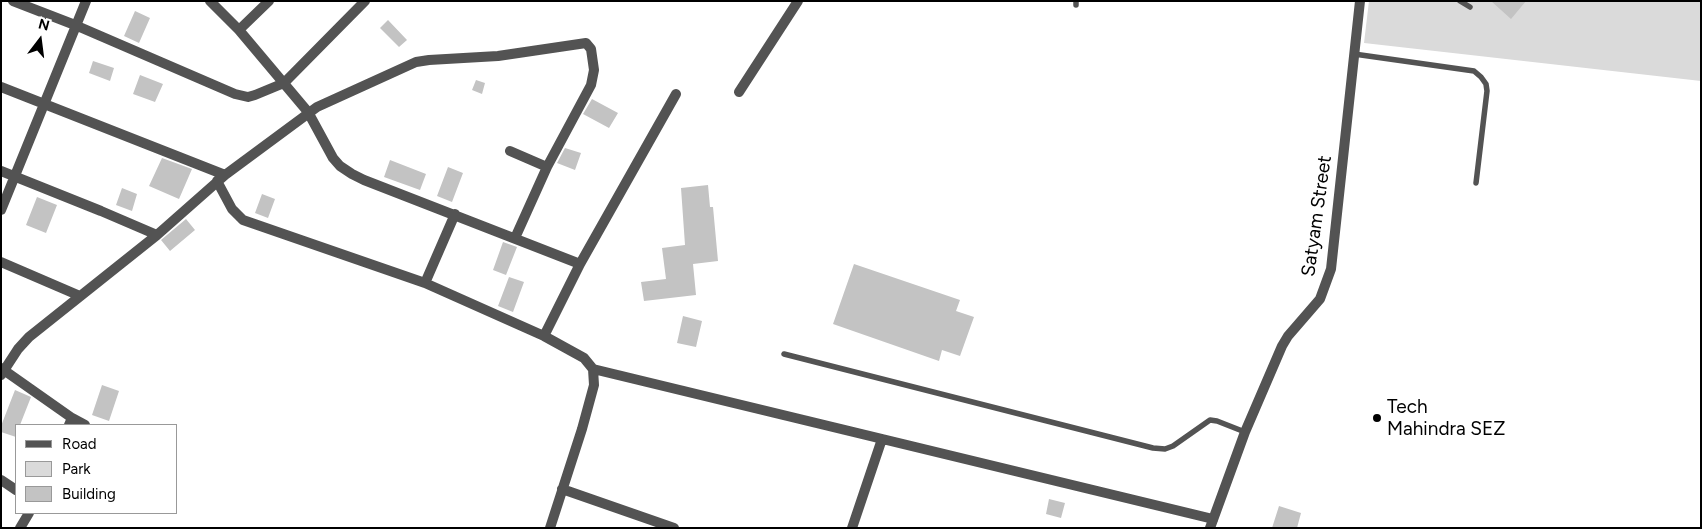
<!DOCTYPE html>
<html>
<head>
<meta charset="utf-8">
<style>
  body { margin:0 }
  #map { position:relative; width:1702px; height:529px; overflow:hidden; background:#fff; font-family:Figtree,sans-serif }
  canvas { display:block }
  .frame { position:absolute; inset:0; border:2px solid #000; pointer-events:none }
  .legend { position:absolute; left:15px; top:424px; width:162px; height:90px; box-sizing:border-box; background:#fff; border:1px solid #999; margin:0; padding:6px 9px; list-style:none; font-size:15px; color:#000 }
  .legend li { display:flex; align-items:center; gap:10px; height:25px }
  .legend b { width:25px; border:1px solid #999 }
  .north { position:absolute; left:15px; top:15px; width:50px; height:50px; -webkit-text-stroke:4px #fff; paint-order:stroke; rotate:15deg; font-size:14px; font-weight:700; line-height:20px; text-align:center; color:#000 }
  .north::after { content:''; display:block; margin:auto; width:18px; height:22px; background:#000; clip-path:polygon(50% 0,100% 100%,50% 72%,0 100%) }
</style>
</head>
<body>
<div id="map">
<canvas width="1702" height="529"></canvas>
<div class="frame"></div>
<ul class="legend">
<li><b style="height:6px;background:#535353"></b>Road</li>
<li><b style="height:14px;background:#dadada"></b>Park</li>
<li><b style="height:14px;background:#c3c3c3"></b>Building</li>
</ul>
<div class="north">N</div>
</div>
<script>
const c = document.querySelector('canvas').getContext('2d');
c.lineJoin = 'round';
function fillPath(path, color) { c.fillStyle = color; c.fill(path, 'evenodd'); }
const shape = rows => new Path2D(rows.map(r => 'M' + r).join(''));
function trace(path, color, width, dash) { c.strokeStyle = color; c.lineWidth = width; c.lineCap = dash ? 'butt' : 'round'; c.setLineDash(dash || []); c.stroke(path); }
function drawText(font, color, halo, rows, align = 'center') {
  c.font = font + ' Figtree,sans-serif'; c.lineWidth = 4; c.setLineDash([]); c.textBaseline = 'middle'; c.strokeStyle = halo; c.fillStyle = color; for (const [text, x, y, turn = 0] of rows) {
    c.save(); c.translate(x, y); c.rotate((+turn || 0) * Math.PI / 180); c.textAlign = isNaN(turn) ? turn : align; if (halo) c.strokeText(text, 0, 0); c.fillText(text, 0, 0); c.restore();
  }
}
fillPath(shape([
  [1369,1,1701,1,1701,81,1364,43]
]), '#dadada');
fillPath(shape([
  [1491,1,1526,1,1511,19],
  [135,11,150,18,139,43,124,36],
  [388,20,407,40,399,47,380,28],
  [93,61,114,68,110,81,89,73],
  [140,75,163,84,155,102,133,94],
  [476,80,485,83,482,94,472,90],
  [592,99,618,113,609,128,583,114],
  [565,148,581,153,575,170,557,163],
  [162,158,192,169,179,199,149,186],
  [390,160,426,174,420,190,384,177],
  [448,167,463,173,452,202,437,196],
  [708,185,710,207,713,207,718,261,693,264,696,295,644,301,641,282,666,279,662,248,685,245,681,188],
  [122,188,137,194,132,211,116,205],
  [262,194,275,199,268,218,255,213],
  [37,197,57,205,46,233,26,225],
  [186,219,195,230,170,251,161,240],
  [503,242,517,247,506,275,493,270],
  [854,264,960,300,956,311,974,317,960,356,942,350,939,361,833,324],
  [509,277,524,282,513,312,498,306],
  [683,316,702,321,696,347,677,343],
  [102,385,119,391,109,421,92,415],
  [15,390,31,397,20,425,16,425,16,437,1,432,1,426],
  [1049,499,1065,503,1061,518,1046,514],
  [1279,506,1301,513,1297,528,1272,528]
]), '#c3c3c3');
trace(shape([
  [1460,1,1470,7],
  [1076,5,1076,1],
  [1354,54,1474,71,1481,77,1486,84,1487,91,1476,183],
  [784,354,1153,448,1165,449,1173,446,1210,420,1217,421,1245,432]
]), '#535353', 5.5);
trace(shape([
  [13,1,75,25,235,94,248,97,255,95,284,83,365,1],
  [210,1,239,30,308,112,333,158,340,166,352,174,364,180,580,264],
  [239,30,269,1],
  [1,87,225,175],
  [739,92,798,1],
  [510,151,547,167],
  [1,171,101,211,157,235],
  [217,181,232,209,243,220,425,283,544,336,584,358,593,369,594,385,582,429,550,528],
  [1,210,86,1],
  [1,262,80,296],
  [425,283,455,214],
  [544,336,580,264,676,94],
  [1,368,72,418,69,425],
  [593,369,1213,519],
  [1,375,18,349,29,337,157,235,225,175,317,107,416,62,429,60,498,56,586,43,591,49,594,70,591,85,547,167,515,238],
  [72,418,85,425],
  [1,480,16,490],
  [562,489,674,528],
  [20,528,29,513],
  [852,528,882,439]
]), '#535353', 10);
trace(shape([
  [1210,528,1245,432,1282,346,1288,336,1320,299,1331,269,1360,1]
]), '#535353', 10);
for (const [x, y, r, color] of [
  [1377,418,5,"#000"]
]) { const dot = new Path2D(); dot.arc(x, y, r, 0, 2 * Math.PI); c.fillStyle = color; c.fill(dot); trace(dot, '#fff', 2); }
drawText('19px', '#000', '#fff', [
  ["Satyam Street",1317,216,-82]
]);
drawText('19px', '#000', '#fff', [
  ["Tech",1387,407],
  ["Mahindra SEZ",1387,429]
], 'left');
</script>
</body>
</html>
